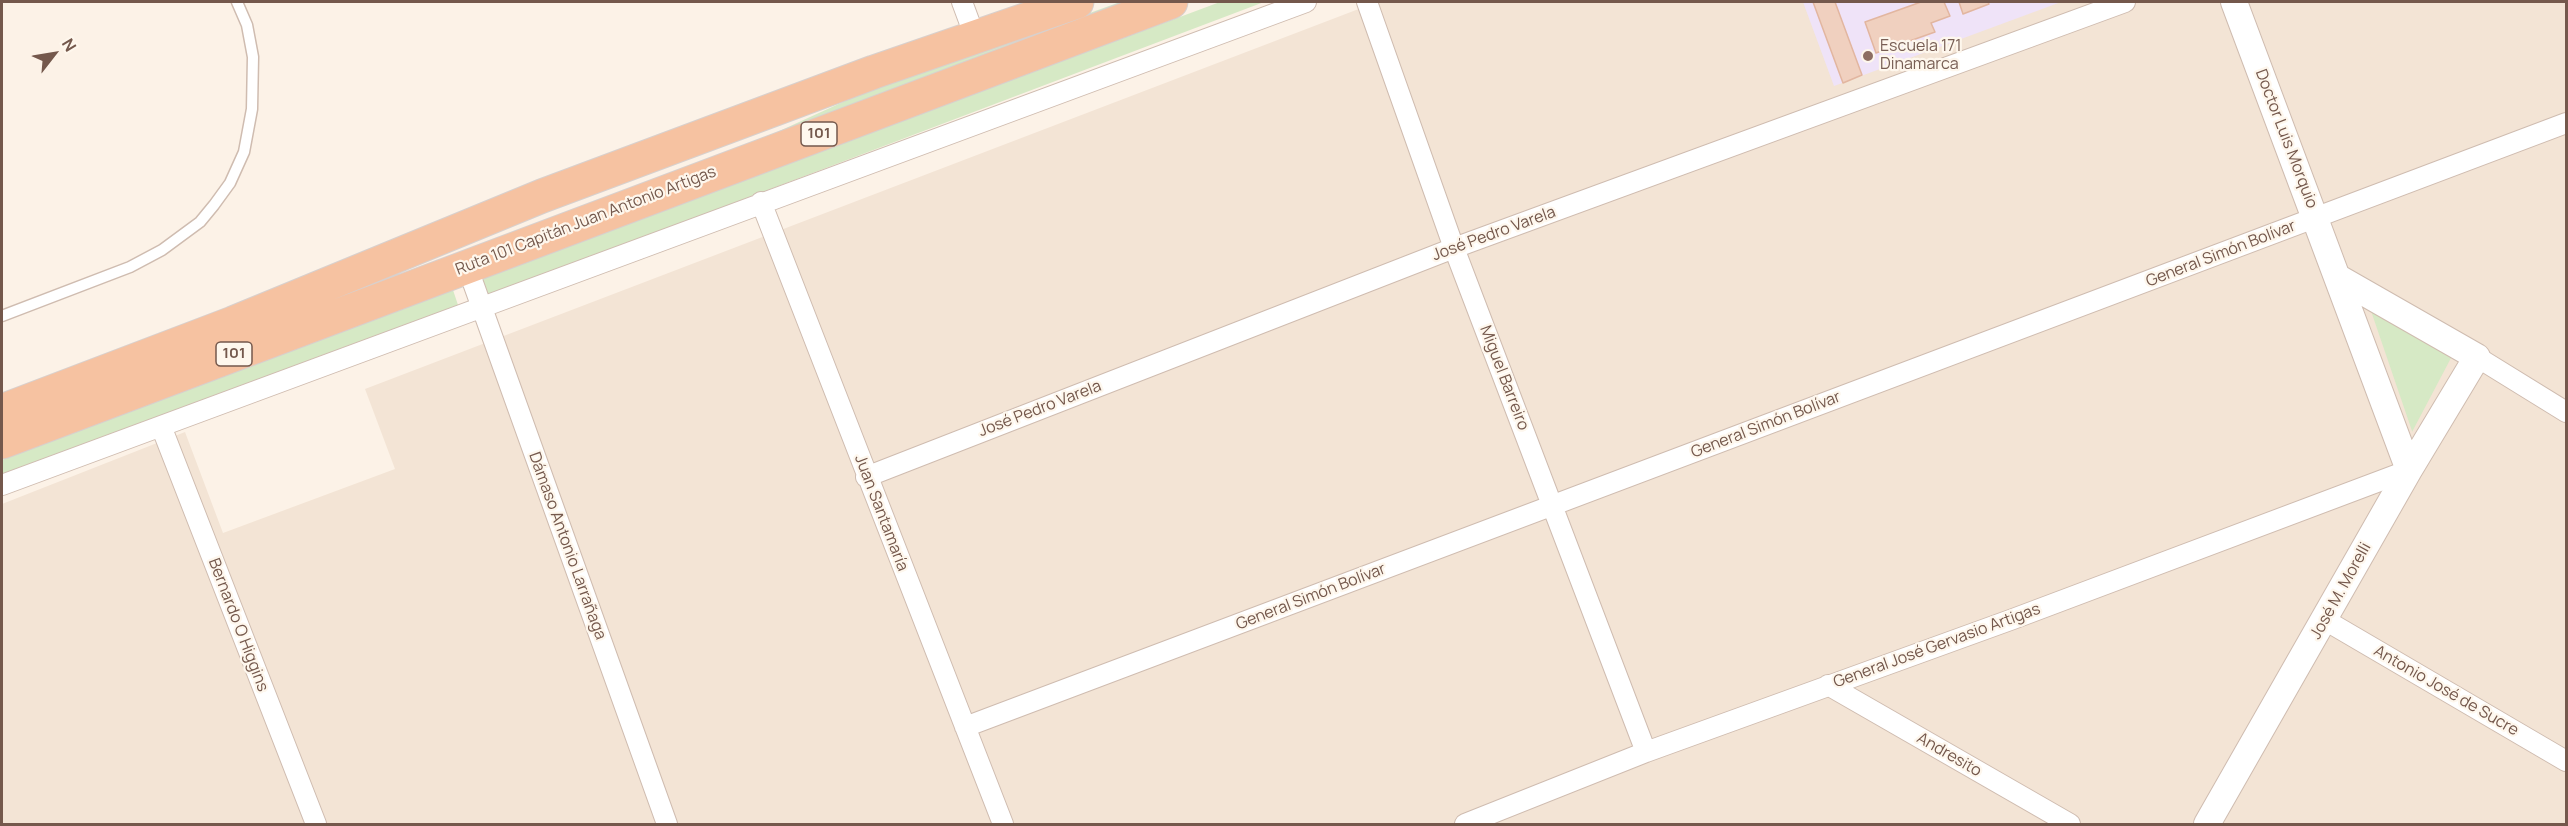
<!DOCTYPE html>
<html>
<head>
<meta charset="utf-8">
<style>
  body { margin:0 }
  #map { position:relative; width:2568px; height:826px; overflow:hidden; background:#fcf2e7; font-family:Manrope,sans-serif }
  canvas { display:block }
  .frame { position:absolute; inset:0; border:3px solid #74584c; pointer-events:none }
  .north { position:absolute; left:24px; top:24px; width:60px; height:60px; -webkit-text-stroke:4px #fef7ed; paint-order:stroke; rotate:59deg; font-size:16px; font-weight:700; line-height:24px; text-align:center; color:#74584c }
  .north::after { content:''; display:block; margin:auto; width:21px; height:27px; background:#74584c; clip-path:polygon(50% 0,100% 100%,50% 72%,0 100%) }
</style>
</head>
<body>
<div id="map">
<canvas width="2568" height="826"></canvas>
<div class="frame"></div>
<div class="north">N</div>
</div>
<script>
const c = document.querySelector('canvas').getContext('2d');
c.lineJoin = 'round';
function fillPath(path, color) { c.fillStyle = color; c.fill(path, 'evenodd'); }
const shape = rows => new Path2D(rows.map(r => 'M' + r).join(''));
function trace(path, color, width, dash) { c.strokeStyle = color; c.lineWidth = width; c.lineCap = dash ? 'butt' : 'round'; c.setLineDash(dash || []); c.stroke(path); }
function drawText(font, color, halo, rows, align = 'center') {
  c.font = font + ' Manrope,sans-serif'; c.lineWidth = 4.5; c.setLineDash([]); c.textBaseline = 'middle'; c.strokeStyle = halo; c.fillStyle = color; for (const [text, x, y, turn = 0] of rows) {
    c.save(); c.translate(x, y); c.rotate((+turn || 0) * Math.PI / 180); c.textAlign = isNaN(turn) ? turn : align; if (halo) c.strokeText(text, 0, 0); c.fillText(text, 0, 0); c.restore();
  }
}
fillPath(shape([
  [1377,2,2566,2,2566,824,2,824,2,504,185,432,223,533,395,469,365,389]
]), '#f3e4d5');
fillPath(shape([
  [1803,2,2061,2,1834,86]
]), '#efe3f8');
fillPath(shape([
  [1120,2,1139,2,536,225,775,133,900,76,1062,23],
  [1220,2,1264,2,488,296,481,278],
  [453,290,458,305,2,474,2,460],
  [2370,308,2451,358,2412,432,2412,431]
]), '#d6e9c5');
const building = shape([
  [1813,2,1835,2,1862,75,1843,83,1813,2],
  [1921,2,1944,2,1950,16,1931,23,1935,32,1876,53,1865,22,1921,2],
  [1959,2,1988,2,1989,4,1963,14,1959,2]
]);
fillPath(building, '#f0d0bf');
trace(building, '#e2b6a0', 1.5);
const service = shape([
  [2,316,130,267,162,250,200,222,214,205,230,183,244,152,252,109,253,57,247,25,237,2]
]);
const minor = shape([
  [962,2,975,37],
  [1367,2,1454,248,1646,752],
  [761,202,1003,824],
  [467,266,667,824],
  [2477,357,2566,412],
  [161,426,316,824],
  [866,477,1454,248,2125,2],
  [2,485,1306,2],
  [2325,620,2566,761],
  [1828,685,2070,824],
  [965,727,2566,123],
  [1465,824,1646,752,2013,619,2409,470]
]);
const tertiary = shape([
  [2234,2,2409,470],
  [2207,824,2409,470,2477,357,2337,277]
]);
const trunk = shape([
  [2,411,233,323,542,196,874,72,1077,2],
  [2,442,1171,2]
]);
trace(service, '#cfbcb0', 13);
trace(minor, '#cfbcb0', 22);
trace(tertiary, '#cfbcb0', 28);
trace(trunk, '#d8d0cd', 35);
trace(service, '#fff', 10);
trace(minor, '#fff', 20);
trace(tertiary, '#fff', 26);
trace(trunk, '#f6c2a1', 33);
for (const [x, y, r, color] of [
  [1868,56,6,"#8d6e63"]
]) { const dot = new Path2D(); dot.arc(x, y, r, 0, 2 * Math.PI); c.fillStyle = color; c.fill(dot); trace(dot, '#fef7ed', 2); }
for (const [x, y, w] of [
  [819,134,36],
  [234,354,36]
]) { const box = new Path2D(); box.roundRect(x - w / 2, y - 12, w, 24, 4.5); c.fillStyle = '#fef7ed'; c.fill(box); trace(box, '#74584c', 1.5); }
drawText('bold 15px', '#74584c', null, [
  ["101",819,134],
  ["101",234,354]
]);
drawText('16px', '#785e54', '#fef7ed', [
  ["Escuela 171",1880,47],
  ["Dinamarca",1880,65]
], 'left');
drawText('16px', '#74584c', '#fef7ed', [
  ["Doctor Luis Morquio",2286,139,69],
  ["Ruta 101 Capitán Juan Antonio Artigas",586,221,-21],
  ["José Pedro Varela",1494,234,-20],
  ["General Simón Bolívar",2221,254,-21],
  ["Miguel Barreiro",1504,378,69],
  ["José Pedro Varela",1040,409,-21],
  ["General Simón Bolívar",1766,425,-21],
  ["Juan Santamaría",881,513,69],
  ["Dámaso Antonio Larrañaga",567,546,70],
  ["José M. Morelli",2341,591,-61],
  ["General Simón Bolívar",1311,597,-21],
  ["Bernardo O Higgins",238,625,69],
  ["General José Gervasio Artigas",1937,646,-20],
  ["Antonio José de Sucre",2446,691,30],
  ["Andresito",1949,755,30]
]);
</script>
</body>
</html>
